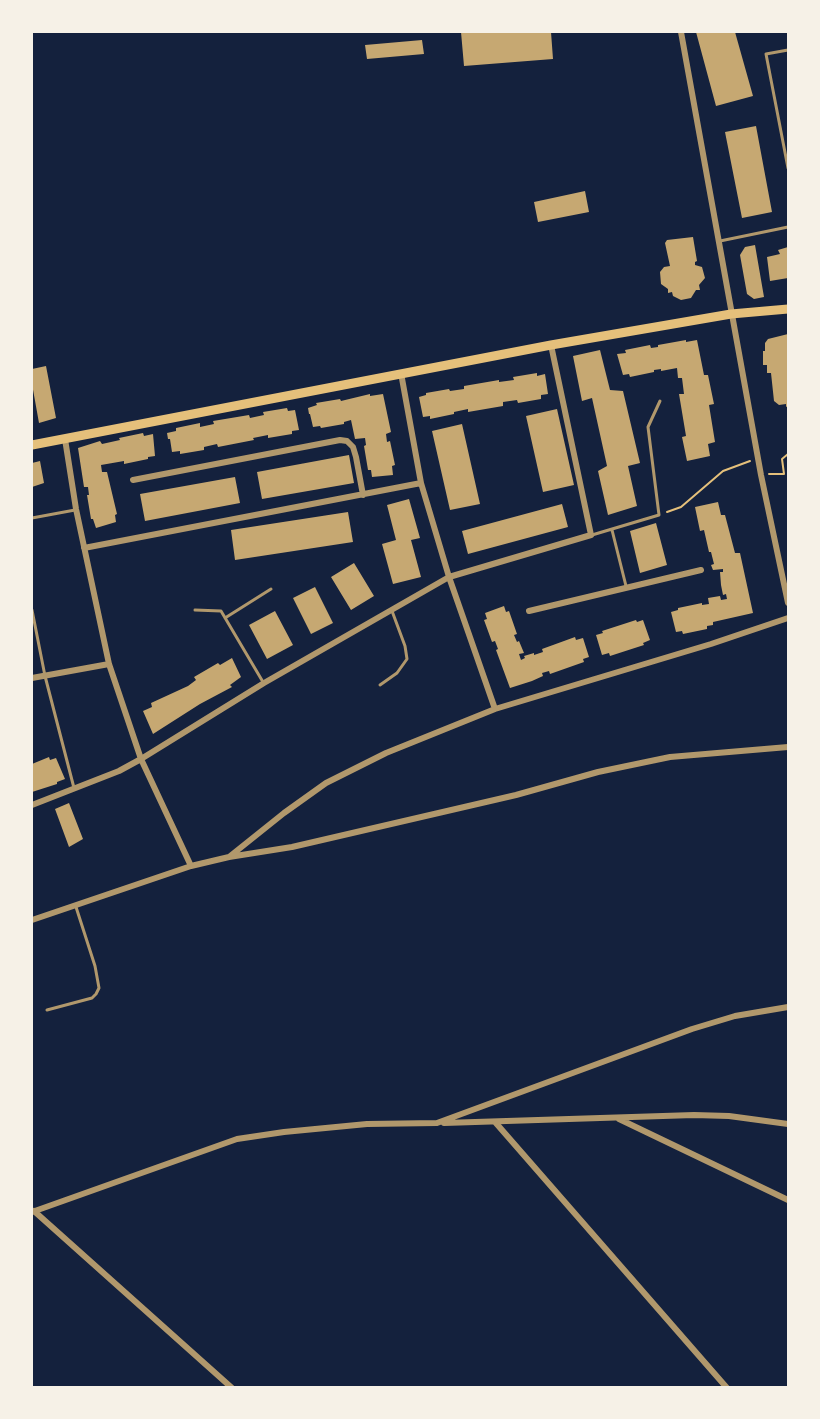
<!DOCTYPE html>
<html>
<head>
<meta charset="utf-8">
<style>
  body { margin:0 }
  #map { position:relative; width:820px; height:1419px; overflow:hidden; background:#14213d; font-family:"Asap Condensed",sans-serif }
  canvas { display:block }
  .frame { position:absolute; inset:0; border:33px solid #f6f1e7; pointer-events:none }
</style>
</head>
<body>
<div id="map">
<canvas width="820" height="1419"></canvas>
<div class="frame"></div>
</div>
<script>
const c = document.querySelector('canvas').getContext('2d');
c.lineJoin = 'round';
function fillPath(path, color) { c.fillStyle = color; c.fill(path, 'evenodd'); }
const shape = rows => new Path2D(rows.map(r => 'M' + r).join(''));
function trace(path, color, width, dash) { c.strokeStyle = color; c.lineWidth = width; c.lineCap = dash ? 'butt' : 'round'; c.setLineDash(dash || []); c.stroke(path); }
fillPath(shape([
  [461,32,551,32,553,59,464,66],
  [696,32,735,32,753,96,716,106],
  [422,40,424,54,367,59,365,45],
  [756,126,772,212,742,218,725,132],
  [585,191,589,212,538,222,534,202],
  [693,237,697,261,695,262,695,265,702,267,705,278,699,285,700,290,696,290,691,298,681,300,673,296,672,292,668,293,668,289,661,284,660,272,664,267,670,266,665,243,667,240],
  [755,245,764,297,754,299,747,294,740,255,745,247],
  [788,247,788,278,770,281,767,257,780,254,778,250],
  [788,334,788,406,786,407,786,404,779,405,774,401,771,373,767,373,767,365,763,365,763,351,765,351,765,343,768,339],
  [686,340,686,342,697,340,704,375,708,375,714,404,709,405,715,442,708,444,710,456,687,461,682,437,686,436,679,394,684,394,682,378,678,378,677,368,661,371,661,369,654,370,654,372,630,377,629,374,623,375,617,354,626,353,625,350,650,345,651,348,658,347,658,345],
  [600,350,610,390,623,391,640,463,628,466,637,506,608,515,598,471,607,466,592,398,582,401,573,356],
  [46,366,56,418,39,423,32,384,32,369],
  [537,373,537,376,545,374,548,394,541,395,541,399,518,403,517,400,503,402,503,406,468,412,468,409,454,412,454,414,430,419,430,416,423,417,419,397,426,395,426,393,449,389,450,391,464,389,464,386,499,380,499,382,514,380,513,377],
  [370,394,370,396,383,394,391,432,386,434,387,442,390,441,395,465,392,466,393,475,372,477,371,470,368,470,364,446,366,445,365,438,355,439,351,420,344,422,344,424,321,428,320,426,313,427,310,414,309,414,308,408,317,405,316,403,340,399,341,401],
  [287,408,288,411,295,410,299,430,292,431,292,434,268,438,268,435,253,438,254,440,218,447,217,444,204,447,204,450,180,454,180,451,172,452,170,439,168,439,167,433,176,431,176,428,200,423,200,427,214,424,213,421,249,415,250,418,264,415,263,412],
  [557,409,574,485,543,492,526,416],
  [462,424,480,504,450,510,432,431],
  [143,433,144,436,153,434,155,456,148,457,148,459,124,464,124,461,101,465,102,472,107,472,117,514,115,515,116,522,96,528,93,519,91,519,87,495,89,495,88,487,84,487,78,448,100,441,102,444,120,440,119,438],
  [349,455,354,483,262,499,257,472],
  [40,461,44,483,32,487,32,463],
  [235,477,240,503,145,521,140,494],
  [409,499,420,538,411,540,421,577,393,584,382,544,396,540,387,505],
  [718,502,721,515,725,515,735,553,740,553,753,613,713,622,713,625,707,626,707,629,683,634,682,631,676,632,671,612,678,610,678,608,702,603,702,605,709,604,708,598,720,596,721,600,727,599,726,594,723,595,721,585,720,572,723,572,723,569,713,570,711,565,714,564,711,552,709,552,704,530,700,531,695,507],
  [562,504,568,527,468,554,462,531],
  [348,512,353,542,235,560,231,530],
  [656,523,667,565,640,573,630,531],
  [354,563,374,596,351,610,331,577],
  [315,587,333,623,311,634,293,598],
  [504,606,506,612,509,611,517,634,514,635,517,642,519,641,524,653,519,654,521,660,525,658,524,656,534,653,534,655,543,652,542,649,575,637,576,640,583,638,589,657,583,659,584,662,550,674,549,671,542,673,543,676,532,681,510,688,496,650,498,649,495,641,492,642,484,620,487,619,485,613],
  [275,611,293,645,267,659,249,625],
  [636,620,637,622,643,620,650,640,643,643,644,645,610,656,609,653,602,655,596,635,603,633,602,631],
  [232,658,241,677,230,685,232,687,200,704,153,734,143,711,152,707,151,703,188,686,196,680,194,677,218,663,220,665],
  [49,757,50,760,56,758,65,779,57,782,57,784,32,792,32,764],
  [69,803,83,839,69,847,55,809]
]), '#c6a872');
trace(shape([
  [769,474,784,474,782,459,788,454],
  [667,512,681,507,723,471,750,461]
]), '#e5c07b', 2);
trace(shape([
  [788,50,766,54,788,168],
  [720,241,788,227],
  [32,518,75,510],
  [612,530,626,586],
  [592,535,659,515,648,427,660,401],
  [32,610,45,676,74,788],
  [195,610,221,611,263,682],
  [225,618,271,589],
  [380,685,397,673,407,659,405,646,392,611],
  [47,1010,92,998,96,994,99,988,95,966,76,907]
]), '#b1986c', 3);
trace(shape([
  [681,32,761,475,788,603],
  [401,373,421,483,449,577,495,709],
  [65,439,76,509,109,664,141,759,191,866],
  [133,480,340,440,347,441,353,447,356,457,363,495],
  [84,548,421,483],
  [529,611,701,570],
  [32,678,109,664],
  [32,805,119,771,141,759,264,683,449,577,591,535,551,345],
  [229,857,284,813,326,783,386,753,495,709,711,644,788,618],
  [32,920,191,866,229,857,292,847,516,795,598,772,670,757,788,747],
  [619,1119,788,1200],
  [495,1122,727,1388],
  [444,1123,694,1115,729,1116,788,1124],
  [34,1211,232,1388],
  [32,1212,237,1139,284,1132,367,1124,437,1123,692,1029,735,1016,788,1007]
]), '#b1986c', 6);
trace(shape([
  [32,445,551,345,731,314,788,309]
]), '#e5c07b', 9);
</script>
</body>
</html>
